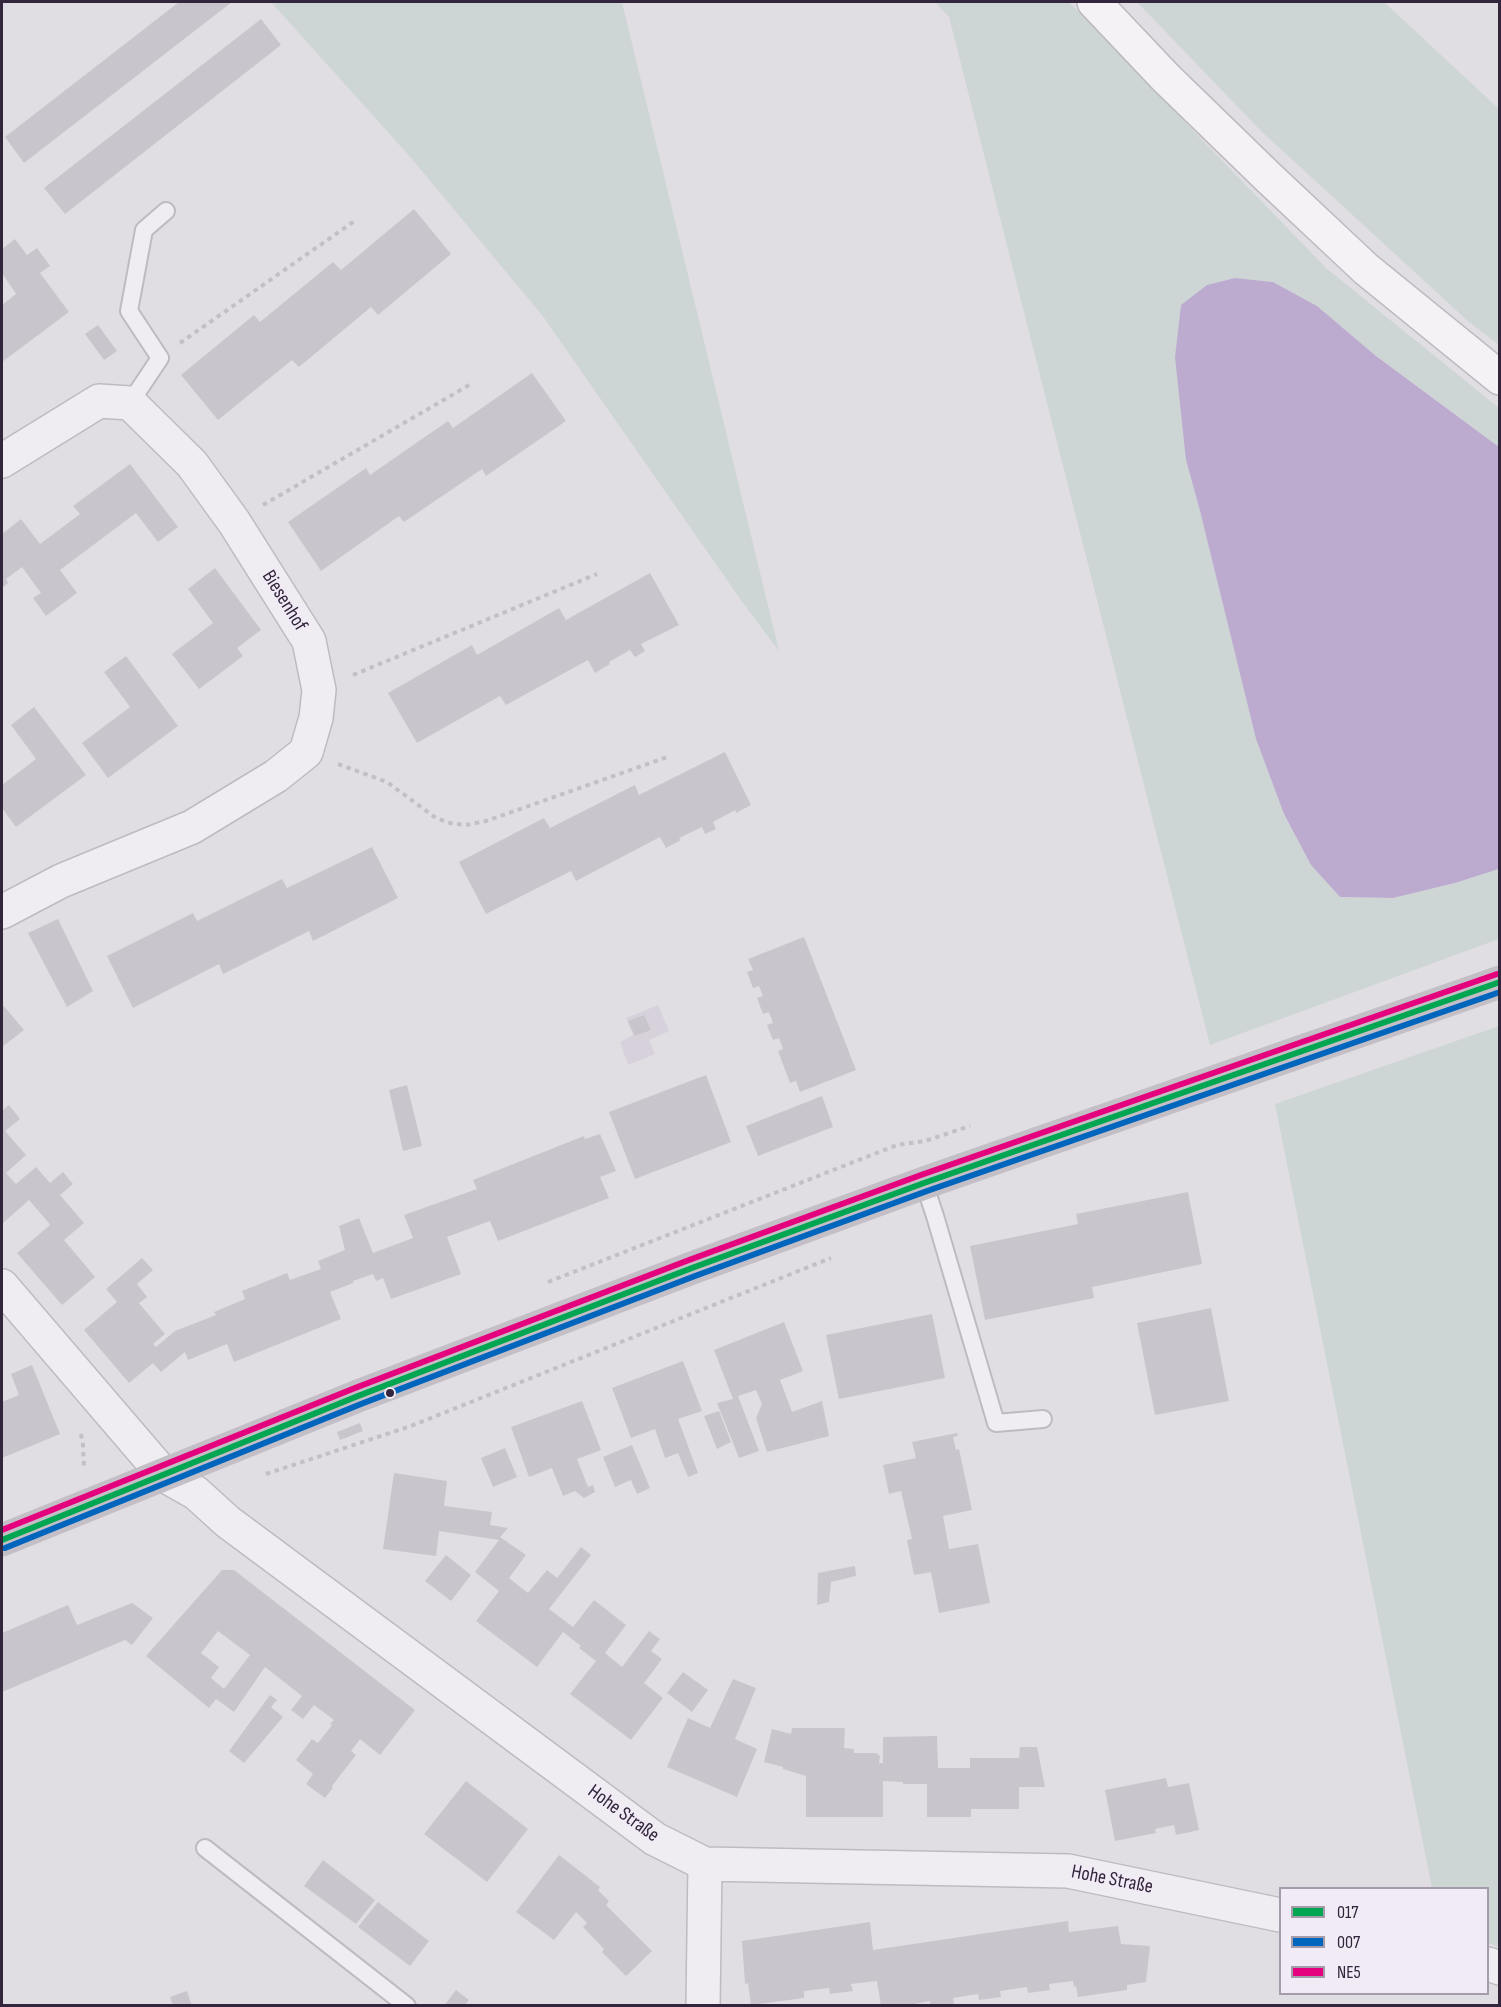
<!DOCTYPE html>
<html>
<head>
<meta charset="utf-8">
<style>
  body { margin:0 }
  #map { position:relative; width:1501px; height:2007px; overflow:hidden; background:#e1dee3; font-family:"Sofia Sans Condensed",sans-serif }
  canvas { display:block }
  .frame { position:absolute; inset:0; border:3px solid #33253c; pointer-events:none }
  .legend { position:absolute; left:1279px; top:1887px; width:210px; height:108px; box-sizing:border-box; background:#f0ebf4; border:2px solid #a49caa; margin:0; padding:8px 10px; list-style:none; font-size:18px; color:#33253c }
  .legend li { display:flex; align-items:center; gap:12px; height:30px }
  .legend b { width:30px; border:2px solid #a49caa }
</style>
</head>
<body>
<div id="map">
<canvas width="1501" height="2007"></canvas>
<div class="frame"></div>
<ul class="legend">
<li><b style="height:8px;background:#00a651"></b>017</li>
<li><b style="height:8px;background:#0065bd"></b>007</li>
<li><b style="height:8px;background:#e5007d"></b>NE5</li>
</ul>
</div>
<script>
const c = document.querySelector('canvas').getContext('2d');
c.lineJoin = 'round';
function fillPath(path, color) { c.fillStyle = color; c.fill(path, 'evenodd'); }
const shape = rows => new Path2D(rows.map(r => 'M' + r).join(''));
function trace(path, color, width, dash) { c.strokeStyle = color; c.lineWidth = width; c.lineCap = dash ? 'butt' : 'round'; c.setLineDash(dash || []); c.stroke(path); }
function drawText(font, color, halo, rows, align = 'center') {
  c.font = font + ' "Sofia Sans Condensed",sans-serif'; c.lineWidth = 5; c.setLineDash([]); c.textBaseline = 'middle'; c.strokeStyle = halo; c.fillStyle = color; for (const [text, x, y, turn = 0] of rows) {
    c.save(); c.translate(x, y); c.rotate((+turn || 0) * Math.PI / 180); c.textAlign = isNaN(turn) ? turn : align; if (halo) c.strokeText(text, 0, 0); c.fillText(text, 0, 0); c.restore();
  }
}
fillPath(shape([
  [658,1005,669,1031,649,1040,655,1054,628,1065,620,1042,633,1035,626,1018]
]), '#d7d1dc');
fillPath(shape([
  [271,2,622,2,779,651,743,603,542,315,412,159],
  [935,2,1069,2,1326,268,1499,408,1499,447,1376,356,1317,306,1273,282,1235,278,1207,285,1186,460,1200,511,1256,739,1284,814,1311,865,1340,897,1393,898,1455,883,1499,869,1499,939,1210,1045,949,17],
  [1137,2,1384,2,1499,109,1499,345,1469,322,1261,131],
  [1499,1026,1500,1026,1499,1947,1488,1943,1488,1888,1432,1888,1275,1104]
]), '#cdd6d5');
fillPath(shape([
  [1235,278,1273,282,1317,306,1376,356,1499,447,1499,869,1455,883,1393,898,1340,897,1311,865,1284,814,1256,739,1200,511,1186,460,1175,357,1181,305,1207,285]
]), '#bdabcf');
fillPath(shape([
  [179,2,232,2,24,163,5,137],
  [261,19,281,45,65,214,44,188],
  [414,209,451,254,378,315,371,307,299,367,292,360,218,420,181,375,254,315,260,322,333,262,341,270],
  [15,239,27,255,37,248,50,266,40,273,69,312,2,362,2,305,16,294,2,273,2,249],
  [98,325,117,351,104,360,85,334],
  [532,373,566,421,486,476,482,469,404,522,399,516,321,571,288,522,366,468,370,475,448,421,453,428],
  [130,464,178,527,158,542,136,513,60,570,77,593,46,616,33,598,41,593,22,567,6,579,8,583,2,588,2,534,21,519,40,544,80,514,73,506],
  [215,568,261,630,237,648,243,656,199,689,172,654,213,623,188,589],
  [650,573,679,625,641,644,645,651,635,657,630,650,609,662,610,664,595,673,588,660,506,705,500,696,417,743,388,693,472,645,477,655,559,608,566,620],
  [126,656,178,726,108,778,82,743,130,707,104,672],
  [34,707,86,775,16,827,2,808,2,785,36,759,11,725],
  [725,752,751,805,736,813,735,810,713,822,716,829,705,834,702,827,679,838,681,840,666,848,660,837,576,881,571,871,486,914,459,862,544,818,550,828,635,785,639,795],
  [372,847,398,898,313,941,309,931,223,974,219,964,133,1008,107,956,193,913,197,921,282,879,287,888],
  [58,919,93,991,67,1007,28,933],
  [804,937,856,1070,800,1092,796,1081,790,1083,778,1051,783,1049,779,1038,773,1040,767,1025,773,1023,769,1012,763,1014,757,998,763,996,759,986,753,988,747,972,753,970,748,959],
  [2,1004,24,1030,2,1047],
  [644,1015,651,1030,635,1036,628,1021],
  [706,1075,731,1142,635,1179,609,1112],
  [407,1085,422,1146,403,1151,389,1090],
  [822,1096,833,1127,758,1156,746,1126],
  [9,1105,20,1119,5,1131,26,1155,6,1173,16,1184,36,1167,50,1183,63,1172,73,1184,60,1195,84,1223,64,1240,95,1277,62,1305,17,1253,50,1225,48,1222,29,1200,2,1224,2,1111],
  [600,1134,616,1171,600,1177,609,1198,498,1241,490,1221,447,1237,461,1274,391,1299,383,1278,376,1281,373,1274,353,1281,353,1283,330,1292,341,1319,234,1362,227,1344,188,1360,185,1352,161,1372,153,1363,129,1383,84,1330,117,1302,106,1289,142,1258,153,1270,137,1284,147,1297,139,1303,165,1334,153,1344,156,1347,175,1331,216,1315,214,1312,245,1299,242,1291,287,1273,290,1280,321,1269,318,1261,345,1250,339,1226,359,1218,373,1253,413,1238,404,1215,477,1189,473,1180,584,1136,585,1139],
  [1188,1192,1202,1264,1092,1287,1094,1298,985,1320,970,1246,1078,1224,1076,1214],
  [1211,1308,1229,1401,1155,1415,1137,1323],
  [932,1314,945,1378,839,1399,826,1335],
  [784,1322,803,1371,780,1380,792,1412,822,1401,829,1436,767,1452,756,1418,762,1404,756,1390,738,1396,759,1451,739,1458,717,1403,733,1399,714,1350],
  [683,1361,702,1411,678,1419,698,1473,688,1477,678,1453,665,1458,655,1429,631,1438,612,1388],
  [32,1365,60,1434,2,1458,2,1402,19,1395,11,1374],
  [582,1401,601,1450,577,1459,588,1487,593,1485,595,1492,584,1498,575,1491,563,1496,552,1468,529,1477,511,1427],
  [719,1411,731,1442,717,1449,704,1416],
  [360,1423,363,1431,340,1440,337,1432],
  [957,1433,958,1436,953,1437,956,1450,959,1449,972,1510,943,1516,946,1532,949,1549,978,1544,990,1603,939,1613,931,1572,914,1575,907,1540,912,1539,901,1491,889,1494,883,1465,916,1458,912,1442],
  [632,1445,650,1488,637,1494,631,1480,615,1487,603,1457],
  [505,1448,517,1477,493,1487,481,1458],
  [394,1473,447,1481,444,1506,492,1512,490,1525,508,1528,500,1537,526,1555,509,1578,528,1593,547,1570,557,1578,581,1547,591,1555,549,1609,573,1627,594,1600,626,1625,605,1653,622,1667,649,1631,660,1639,651,1651,662,1659,644,1683,663,1698,631,1740,570,1694,596,1661,579,1648,581,1646,563,1632,537,1667,476,1621,499,1591,475,1572,499,1540,439,1531,436,1556,383,1549],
  [446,1555,471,1575,451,1601,425,1581],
  [855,1566,856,1576,831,1582,829,1602,817,1605,818,1573],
  [222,1570,234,1570,415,1710,380,1755,360,1739,351,1751,356,1755,332,1786,333,1788,325,1798,306,1784,313,1774,296,1760,312,1739,318,1743,332,1725,330,1724,334,1720,314,1705,303,1719,291,1710,302,1696,265,1667,234,1712,216,1699,209,1708,146,1656],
  [218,1631,250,1655,224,1689,211,1678,219,1667,201,1653],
  [132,1603,153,1618,132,1645,125,1640,2,1692,2,1633,68,1605,77,1625],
  [683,1672,708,1690,692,1712,667,1693],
  [733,1679,756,1688,735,1739,757,1749,737,1797,667,1767,688,1718,710,1728],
  [270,1695,277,1700,271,1707,283,1717,244,1763,229,1751],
  [792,1728,845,1728,844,1748,854,1749,854,1753,876,1753,880,1756,879,1763,883,1763,883,1737,937,1736,938,1768,970,1768,970,1758,1019,1758,1020,1747,1037,1747,1045,1787,1019,1787,1019,1809,971,1809,971,1817,927,1817,927,1784,903,1784,903,1782,883,1781,883,1817,806,1817,806,1776,783,1769,783,1767,764,1762,772,1729,791,1734],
  [1166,1778,1168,1787,1189,1783,1199,1830,1176,1835,1174,1825,1155,1829,1156,1833,1115,1841,1105,1790],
  [466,1781,528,1829,487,1882,424,1834],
  [559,1855,600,1887,598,1890,609,1901,606,1905,652,1951,626,1976,602,1952,604,1949,583,1927,587,1923,576,1912,554,1940,516,1912],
  [323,1860,375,1900,356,1924,304,1886],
  [378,1902,429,1941,410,1966,358,1927],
  [1068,1921,1069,1932,1118,1926,1121,1944,1150,1946,1146,1982,1127,1985,1127,1990,1078,1997,1076,1986,1074,1987,1073,1981,1049,1984,1050,1990,1028,1993,1027,1987,1000,1991,1001,1997,979,2000,978,1994,953,1998,954,2004,942,2006,930,2006,930,2001,904,2006,881,2006,877,1981,851,1984,853,1991,830,1994,829,1988,804,1991,804,1998,751,2005,748,1983,745,1984,742,1941,870,1922,873,1950],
  [456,1990,469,2000,464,2006,444,2006],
  [187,1991,192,2006,173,2006,170,1997]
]), '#c9c5cc');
const lane = shape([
  [130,403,160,358,129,311,144,230,166,211],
  [924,1183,935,1216,996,1423,1043,1419],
  [205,1848,407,2006]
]);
const street = shape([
  [2,461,99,401,130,403,192,464,234,522,309,641,319,690,316,718,306,752,276,776,192,827,61,881,2,912],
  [2,1286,164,1475,196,1493,228,1522,655,1839,705,1864,1068,1871,1280,1915],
  [1488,1964,1500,1968],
  [703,2006,705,1864]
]);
const primary = shape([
  [1094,2,1166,78,1268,177,1366,269,1500,378]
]);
trace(lane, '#bebbc0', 20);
trace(street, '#bebbc0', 36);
trace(primary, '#bebac1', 36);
trace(shape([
  [180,343,356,220],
  [263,505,471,384],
  [353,675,597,574],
  [338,764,387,782,436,818,450,823,466,825,486,821,670,756],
  [548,1282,897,1145,925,1141,970,1126],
  [81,1434,83,1445,84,1468],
  [266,1474,411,1426,831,1258]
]), '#c3bfc5', 4, [4.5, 4.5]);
trace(lane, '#efedf1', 16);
trace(street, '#efedf1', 33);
trace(shape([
  [2,1540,358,1396,692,1268,924,1183,1500,982]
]), '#c4bfc7', 33);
trace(primary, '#f4f2f5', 33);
trace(shape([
  [2,1540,358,1396,692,1268,924,1183,1500,982]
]), '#00a651', 6);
trace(shape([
  [5,1548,361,1404,695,1276,927,1191,1500,992]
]), '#0065bd', 6);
trace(shape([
  [2,1530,355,1388,689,1260,921,1175,1497,974]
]), '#e5007d', 6);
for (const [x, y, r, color] of [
  [390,1393,5,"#33253c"]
]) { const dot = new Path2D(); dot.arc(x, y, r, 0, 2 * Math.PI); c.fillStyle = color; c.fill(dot); trace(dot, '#f0ebf4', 2); }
drawText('20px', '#33253c', '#f0ebf4', [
  ["Biesenhof",284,601,58],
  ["Hohe Straße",623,1814,36],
  ["Hohe Straße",1112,1880,11]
]);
</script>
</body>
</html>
